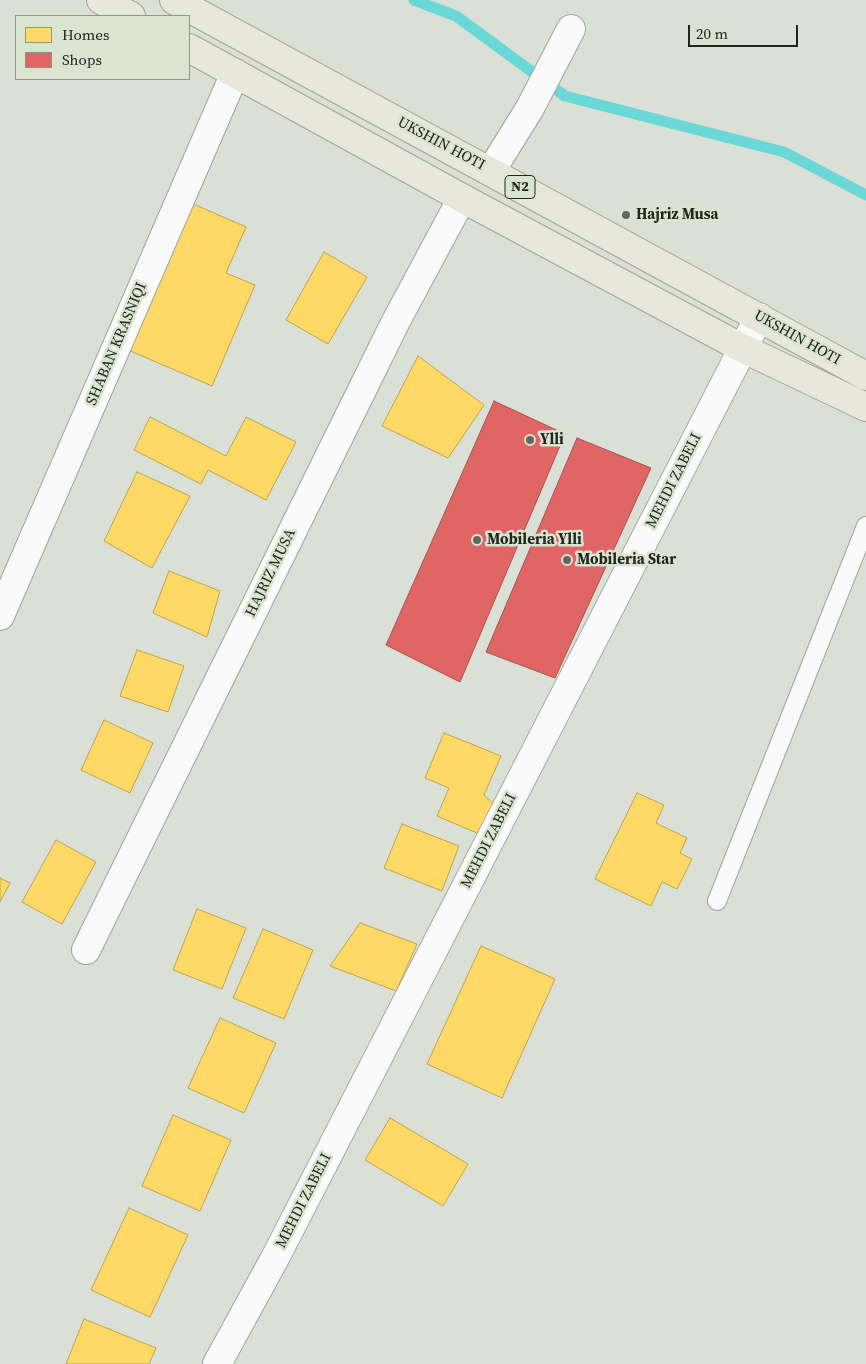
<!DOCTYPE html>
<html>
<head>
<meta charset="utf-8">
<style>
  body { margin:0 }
  #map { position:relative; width:866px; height:1364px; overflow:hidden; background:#dae0d5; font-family:"Source Serif 4",serif }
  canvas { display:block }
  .legend { position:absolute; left:15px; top:15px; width:175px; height:65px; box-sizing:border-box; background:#d9e5d0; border:1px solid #8f9888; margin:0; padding:6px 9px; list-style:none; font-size:15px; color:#21251d }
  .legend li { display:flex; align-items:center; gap:10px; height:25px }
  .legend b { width:25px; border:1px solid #8f9888 }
  .scale { position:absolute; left:688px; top:25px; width:110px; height:22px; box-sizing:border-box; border:2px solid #21251d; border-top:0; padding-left:6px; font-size:15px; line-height:18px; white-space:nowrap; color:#21251d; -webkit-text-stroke:4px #d9e5d0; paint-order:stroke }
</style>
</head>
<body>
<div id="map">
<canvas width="866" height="1364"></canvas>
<ul class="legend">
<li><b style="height:14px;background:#ffd966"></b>Homes</li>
<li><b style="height:14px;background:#e06666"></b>Shops</li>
</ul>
<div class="scale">20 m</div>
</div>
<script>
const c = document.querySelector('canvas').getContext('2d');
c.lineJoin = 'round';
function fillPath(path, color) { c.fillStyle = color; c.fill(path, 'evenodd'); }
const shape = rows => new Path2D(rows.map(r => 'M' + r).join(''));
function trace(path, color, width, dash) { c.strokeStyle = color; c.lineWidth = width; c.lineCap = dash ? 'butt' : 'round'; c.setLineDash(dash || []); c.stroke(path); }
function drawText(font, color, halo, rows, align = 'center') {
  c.font = font + ' "Source Serif 4",serif'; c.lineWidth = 5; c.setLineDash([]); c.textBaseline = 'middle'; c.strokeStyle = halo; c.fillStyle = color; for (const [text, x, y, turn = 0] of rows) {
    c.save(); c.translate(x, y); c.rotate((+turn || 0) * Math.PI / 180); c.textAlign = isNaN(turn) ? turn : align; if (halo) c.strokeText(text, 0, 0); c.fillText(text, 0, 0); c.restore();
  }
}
const homes = shape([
  [177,197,246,227,226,273,255,285,212,386,114,344,177,197],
  [324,252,367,277,328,344,286,320,324,252],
  [418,356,484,405,448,458,382,426,418,356],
  [150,417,226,456,246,417,296,442,266,500,208,470,201,484,134,450,150,417],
  [137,472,190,496,152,568,104,541,137,472],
  [169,571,220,591,207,637,153,613,169,571],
  [137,650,184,666,168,712,120,696,137,650],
  [104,720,153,743,130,793,81,770,104,720],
  [444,733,501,756,484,795,496,806,484,836,437,816,449,788,425,778,444,733],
  [637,793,664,805,656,823,687,838,680,853,692,859,677,889,662,882,651,906,595,879,637,793],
  [402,824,459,846,442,891,384,868,402,824],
  [56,840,96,862,62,924,22,902,56,840],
  [0,878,10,883,0,902,0,878],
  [197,909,246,928,222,989,173,970,197,909],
  [360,923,417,944,396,991,330,966,360,923],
  [263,929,313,950,284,1019,233,998,263,929],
  [481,946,555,979,502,1098,427,1064,481,946],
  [220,1018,276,1043,244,1113,188,1088,220,1018],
  [173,1115,231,1140,200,1211,142,1186,173,1115],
  [390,1118,468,1164,443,1206,365,1160,390,1118],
  [129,1208,188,1235,150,1317,91,1290,129,1208],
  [84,1319,156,1348,149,1364,66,1364,84,1319]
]);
fillPath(homes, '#ffd966');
trace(homes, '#bca350', 1);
const shops = shape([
  [494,401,565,434,460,682,386,645,494,401],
  [577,438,651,468,555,678,486,652,577,438]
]);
fillPath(shops, '#e06666');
trace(shops, '#a75250', 1);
trace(shape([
  [414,0,456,16,565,96,784,152,866,195]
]), '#6bd8d8', 11);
const lane = shape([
  [717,901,866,526]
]);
const street = shape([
  [491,171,530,108,571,29],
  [0,616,235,73],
  [86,950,395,323,462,198],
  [217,1364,275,1258,759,317]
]);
const primary = shape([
  [101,0,131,16],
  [174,0,866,376],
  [189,48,462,198,742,348,866,407]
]);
trace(lane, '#a0a59c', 20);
trace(street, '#a0a59c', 30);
trace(primary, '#a4a48f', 30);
trace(lane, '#f9faf9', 18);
trace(street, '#f9faf9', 28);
trace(primary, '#e8e7dc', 28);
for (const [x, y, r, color] of [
  [626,215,5,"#62665d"],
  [530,440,5,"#62665d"],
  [477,540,5,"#62665d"],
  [567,560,5,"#62665d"]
]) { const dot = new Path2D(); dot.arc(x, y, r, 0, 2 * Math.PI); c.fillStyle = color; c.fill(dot); trace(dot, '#d9e5d0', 2); }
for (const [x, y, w] of [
  [520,187,30]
]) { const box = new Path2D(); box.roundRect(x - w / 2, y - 11.5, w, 23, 4); c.fillStyle = '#d9e5d0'; c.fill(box); trace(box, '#21251d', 1); }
drawText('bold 14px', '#21251d', null, [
  ["N2",520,187]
]);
drawText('15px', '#21251d', '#d9e5d0', [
  ["UKSHIN HOTI",441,144,28],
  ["UKSHIN HOTI",797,338,29],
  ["SHABAN KRASNIQI",117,344,-67],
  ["MEHDI ZABELI",674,481,-63],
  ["HAJRIZ MUSA",271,573,-64],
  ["MEHDI ZABELI",489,841,-63],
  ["MEHDI ZABELI",304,1201,-63]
]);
drawText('bold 15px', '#21251d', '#d9e5d0', [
  ["Hajriz Musa",636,215],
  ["Ylli",540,440],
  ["Mobileria Ylli",487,540],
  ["Mobileria Star",577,560]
], 'left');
</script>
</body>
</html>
